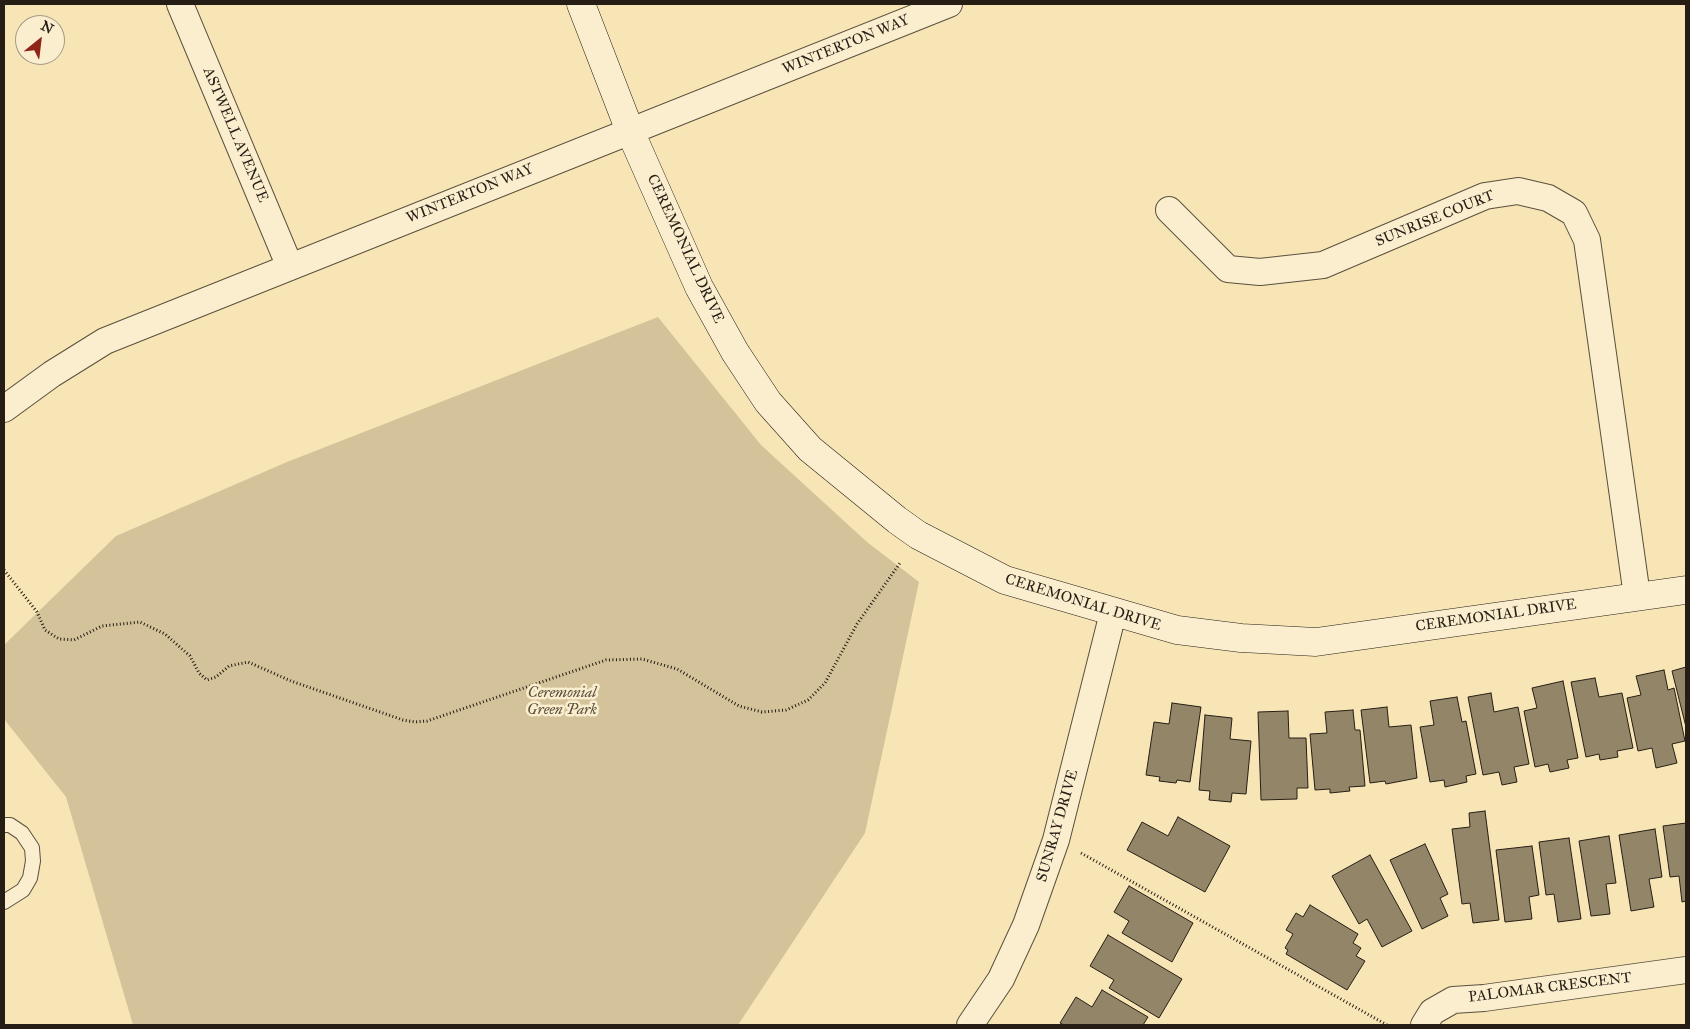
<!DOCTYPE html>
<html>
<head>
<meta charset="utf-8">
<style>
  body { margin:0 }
  #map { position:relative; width:1690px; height:1029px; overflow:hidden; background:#f8e5b5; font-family:"IM FELL Great Primer",serif }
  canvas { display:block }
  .frame { position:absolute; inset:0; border:5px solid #261e15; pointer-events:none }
  .north { position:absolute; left:15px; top:15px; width:50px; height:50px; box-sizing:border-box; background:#faeecf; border:1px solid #a59b85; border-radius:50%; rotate:29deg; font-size:14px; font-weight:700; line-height:20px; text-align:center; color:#261e15 }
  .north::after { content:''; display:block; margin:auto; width:18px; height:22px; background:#8f2418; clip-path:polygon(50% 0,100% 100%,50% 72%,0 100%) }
</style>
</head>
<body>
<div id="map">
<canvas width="1690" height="1029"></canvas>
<div class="frame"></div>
<div class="north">N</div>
</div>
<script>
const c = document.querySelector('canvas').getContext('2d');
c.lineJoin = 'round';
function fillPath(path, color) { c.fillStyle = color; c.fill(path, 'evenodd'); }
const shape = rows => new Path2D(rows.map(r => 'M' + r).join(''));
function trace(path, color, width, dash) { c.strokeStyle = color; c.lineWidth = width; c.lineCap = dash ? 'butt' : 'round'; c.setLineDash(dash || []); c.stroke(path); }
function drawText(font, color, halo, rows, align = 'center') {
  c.font = font + ' "IM FELL Great Primer",serif'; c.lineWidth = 5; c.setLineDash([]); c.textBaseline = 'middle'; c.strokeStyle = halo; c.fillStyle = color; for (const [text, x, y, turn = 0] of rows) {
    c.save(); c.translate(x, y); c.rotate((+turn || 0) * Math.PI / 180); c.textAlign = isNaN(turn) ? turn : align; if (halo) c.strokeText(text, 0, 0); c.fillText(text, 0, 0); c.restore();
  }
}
fillPath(shape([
  [658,317,761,445,867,542,919,582,865,833,738,1025,133,1025,66,797,4,719,4,645,116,536,287,462]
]), '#d4c39a');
const building = shape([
  [1686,667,1686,727,1672,671,1686,667],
  [1664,670,1668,690,1674,688,1685,741,1672,744,1677,763,1656,768,1652,748,1638,751,1627,698,1641,695,1636,676,1664,670],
  [1595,678,1599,697,1622,693,1633,748,1617,751,1618,757,1600,760,1599,754,1586,757,1571,682,1595,678],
  [1563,681,1578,758,1567,760,1569,768,1550,772,1548,764,1535,767,1524,711,1537,708,1532,688,1563,681],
  [1491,693,1494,712,1518,707,1529,764,1514,767,1517,782,1502,785,1499,772,1483,775,1468,697,1491,693],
  [1457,697,1462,722,1466,721,1476,774,1466,776,1467,782,1445,787,1444,780,1430,782,1420,727,1434,725,1430,701,1457,697],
  [1172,703,1201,707,1190,782,1177,780,1176,783,1159,781,1160,777,1146,775,1154,722,1169,724,1172,703],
  [1387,707,1389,727,1411,725,1417,778,1386,784,1385,781,1370,783,1361,710,1387,707],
  [1353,710,1355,730,1360,730,1365,786,1349,787,1350,791,1330,793,1330,789,1315,790,1310,734,1327,733,1325,712,1353,710],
  [1288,711,1289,738,1306,738,1308,788,1297,788,1297,799,1261,800,1258,712,1288,711],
  [1205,715,1232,718,1230,739,1251,741,1246,794,1232,793,1231,802,1209,800,1210,791,1199,790,1205,715],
  [1485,811,1499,920,1473,923,1470,903,1462,904,1452,829,1470,827,1469,813,1485,811],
  [1178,817,1230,846,1205,892,1127,850,1142,822,1168,836,1178,817],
  [1686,823,1686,901,1682,902,1679,876,1670,877,1663,826,1686,823],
  [1655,829,1662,877,1649,879,1654,907,1631,911,1619,835,1655,829],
  [1609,836,1616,883,1606,884,1610,914,1591,916,1579,841,1609,836],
  [1569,838,1581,919,1558,922,1554,894,1546,895,1539,842,1569,838],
  [1425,844,1448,894,1440,898,1448,916,1422,929,1390,860,1425,844],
  [1532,846,1539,895,1529,897,1532,919,1505,922,1496,850,1532,846],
  [1370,855,1412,931,1382,947,1367,919,1359,924,1332,876,1370,855],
  [1129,886,1193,923,1172,962,1122,933,1129,921,1114,912,1129,886],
  [1310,905,1358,934,1353,943,1361,948,1356,956,1365,961,1347,990,1286,954,1288,950,1285,948,1293,934,1286,930,1296,913,1303,917,1310,905],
  [1108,935,1182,979,1159,1018,1109,988,1114,980,1090,966,1108,935],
  [1102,990,1148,1017,1143,1025,1064,1025,1060,1023,1076,997,1092,1007,1102,990]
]);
fillPath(building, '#938568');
trace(building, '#261e15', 1);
const lane = shape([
  [4,825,10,825,22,833,32,848,33,861,30,878,23,890,4,902]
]);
const street = shape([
  [180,4,290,267],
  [1169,210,1228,269,1260,272,1323,265,1485,196,1518,191,1548,198,1574,213,1587,240,1637,596],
  [4,409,52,374,105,341,949,4],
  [970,1025,1001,979,1026,925,1056,840,1113,613],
  [1424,1025,1432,1012,1453,1000,1484,998,1686,970]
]);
const secondary = shape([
  [581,4,630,131,699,287,735,352,768,402,810,449,897,520,918,535,1005,580,1177,630,1241,638,1316,642,1686,590]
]);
trace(lane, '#5a503d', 16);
trace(street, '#5a503d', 28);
trace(secondary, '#261e15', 29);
trace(shape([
  [4,570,37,612,45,630,59,639,74,640,102,626,140,622,165,634,190,656,199,673,207,680,216,677,229,666,248,662,291,681,403,720,415,722,427,721,606,660,642,659,677,669,739,706,762,712,786,710,808,700,825,683,857,624,900,563],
  [1081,853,1387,1025]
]), '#261e15', 3, [1, 2.5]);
trace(lane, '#faeecf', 14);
trace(street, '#faeecf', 26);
trace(secondary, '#faeecf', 28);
drawText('15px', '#261e15', '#faeecf', [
  ["WINTERTON WAY",846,45,-22],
  ["ASTWELL AVENUE",235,135,67],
  ["WINTERTON WAY",470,194,-22],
  ["SUNRISE COURT",1435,219,-22],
  ["CEREMONIAL DRIVE",685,249,65],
  ["CEREMONIAL DRIVE",1083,603,17],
  ["CEREMONIAL DRIVE",1496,616,-8],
  ["SUNRAY DRIVE",1058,826,-74],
  ["PALOMAR CRESCENT",1550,988,-7]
]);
drawText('italic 15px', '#5a503d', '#faeecf', [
  ["Ceremonial",562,693],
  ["Green Park",562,710]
]);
</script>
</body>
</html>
